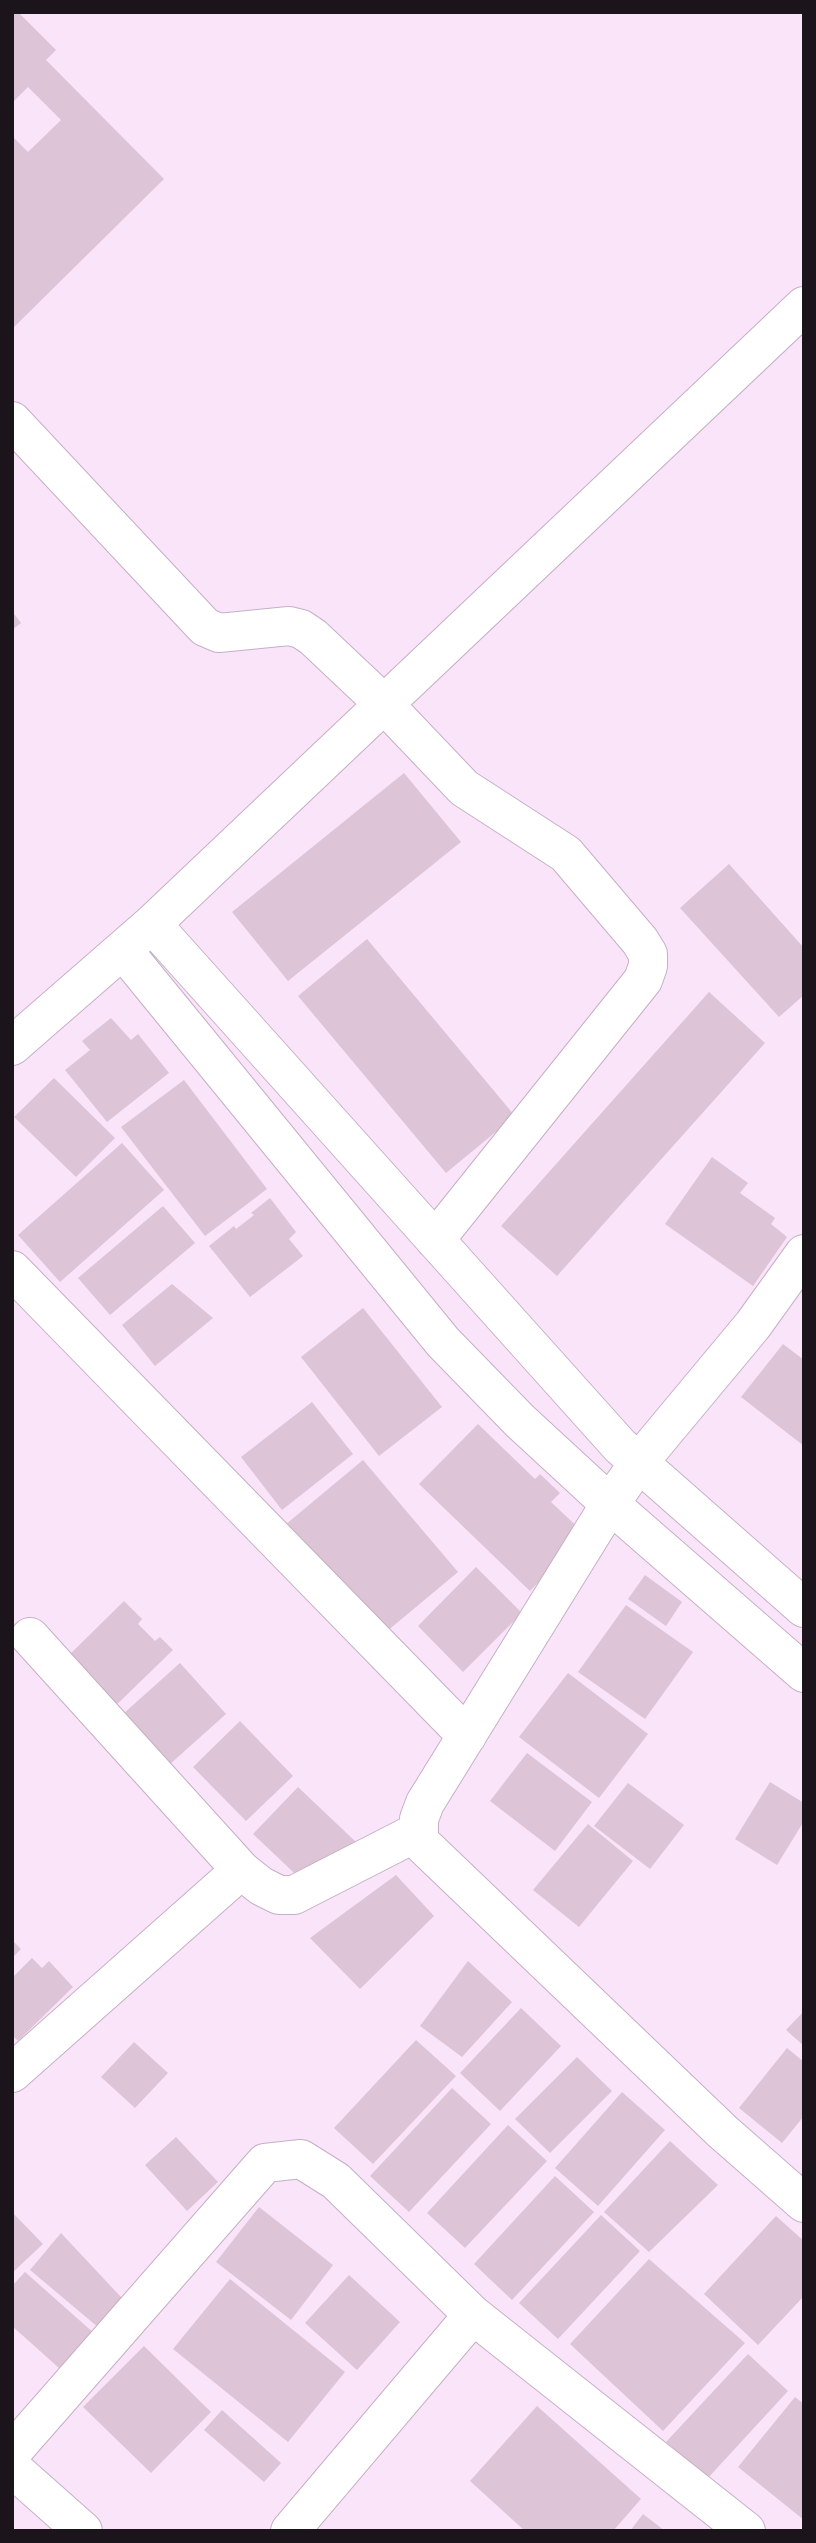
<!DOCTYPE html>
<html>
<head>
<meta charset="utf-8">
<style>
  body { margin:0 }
  #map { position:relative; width:816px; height:2543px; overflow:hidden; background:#fae4fa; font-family:"Public Sans",sans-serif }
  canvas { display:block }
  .frame { position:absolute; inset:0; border:14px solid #1b141b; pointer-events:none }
</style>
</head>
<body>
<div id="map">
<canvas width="816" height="2543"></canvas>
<div class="frame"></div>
</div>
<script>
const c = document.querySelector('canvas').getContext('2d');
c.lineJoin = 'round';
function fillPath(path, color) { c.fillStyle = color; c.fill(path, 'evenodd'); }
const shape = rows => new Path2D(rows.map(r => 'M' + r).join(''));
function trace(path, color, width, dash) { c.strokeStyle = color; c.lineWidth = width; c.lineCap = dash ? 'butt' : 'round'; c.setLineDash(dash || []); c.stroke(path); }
fillPath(shape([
  [12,12,18,12,56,50,46,60,164,179,12,329,12,136,28,152,61,120,28,87,12,103],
  [12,611,21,623,12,630],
  [404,773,461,842,288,981,232,912],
  [729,864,804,948,804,995,779,1017,680,908],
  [367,939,515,1116,446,1173,298,996],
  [709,992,765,1043,557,1276,501,1226],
  [111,1018,131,1040,138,1034,169,1073,107,1122,65,1070,90,1050,82,1041],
  [54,1078,115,1138,76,1177,14,1117],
  [184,1080,267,1189,205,1236,121,1127],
  [122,1143,164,1190,60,1282,18,1235],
  [712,1157,748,1183,740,1193,775,1218,771,1224,787,1237,753,1286,665,1224],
  [270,1198,296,1232,289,1239,303,1256,250,1297,209,1246,234,1226,236,1229,254,1215,251,1213],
  [163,1206,195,1243,110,1315,78,1278],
  [172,1284,213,1318,155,1366,122,1325],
  [363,1308,442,1407,379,1456,301,1357],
  [783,1344,804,1360,804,1446,741,1397],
  [312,1402,353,1454,282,1510,241,1457],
  [478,1424,535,1479,540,1474,560,1493,551,1502,585,1534,530,1591,419,1484],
  [363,1460,458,1572,380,1637,285,1525],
  [476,1567,522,1613,463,1672,418,1626],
  [645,1575,682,1602,666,1626,628,1599],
  [124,1601,142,1619,138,1624,155,1641,160,1637,173,1650,108,1713,60,1664],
  [626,1605,693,1652,645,1719,578,1672],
  [180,1663,226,1714,159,1774,113,1723],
  [568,1673,648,1734,599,1798,519,1737],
  [240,1721,293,1776,246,1821,193,1767],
  [527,1753,592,1802,555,1851,490,1801],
  [770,1782,804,1803,804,1821,777,1865,735,1839],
  [628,1783,684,1825,650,1869,594,1826],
  [298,1787,357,1843,309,1887,253,1834],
  [588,1824,633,1861,579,1927,533,1890],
  [396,1875,434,1916,360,1989,310,1938],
  [12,1940,21,1949,12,1958],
  [32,1958,42,1968,49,1961,73,1987,18,2041,12,2035,12,1978],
  [468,1961,512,2002,462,2057,420,2026],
  [521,2008,561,2046,500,2111,460,2073],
  [804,2011,804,2046,786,2030],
  [416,2040,456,2076,373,2164,334,2128],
  [134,2042,168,2073,135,2108,101,2077],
  [787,2048,804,2062,804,2116,782,2143,739,2108],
  [577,2057,612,2091,550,2153,515,2119],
  [452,2088,491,2124,409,2212,370,2176],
  [622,2092,665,2130,598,2206,555,2168],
  [508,2125,547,2161,465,2248,427,2213],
  [176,2137,218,2182,187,2211,145,2165],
  [670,2141,718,2185,649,2252,604,2212],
  [555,2176,594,2212,512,2300,474,2264],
  [259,2207,333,2265,291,2320,216,2262],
  [12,2212,43,2244,12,2273],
  [601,2215,640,2251,558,2339,519,2303],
  [776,2216,804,2241,804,2296,758,2345,704,2294],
  [61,2233,134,2311,99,2328,30,2270],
  [649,2259,745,2343,663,2431,570,2344],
  [25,2272,96,2335,78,2354,75,2351,59,2368,12,2326,12,2286],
  [349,2275,400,2322,357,2370,305,2323],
  [230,2279,345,2372,288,2442,173,2349],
  [144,2346,211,2412,151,2473,83,2407],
  [748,2354,788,2391,707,2479,666,2442],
  [795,2397,804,2404,804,2520,738,2467],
  [537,2406,641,2499,613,2531,525,2531,470,2481],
  [222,2410,281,2463,264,2482,204,2430],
  [643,2514,665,2531,630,2531]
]), '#ddc4d6');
const minor = shape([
  [12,421,205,627,219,633,289,626,301,629,313,637,384,704,464,788,566,854,640,941,648,954,648,966,643,980,435,1240],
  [152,924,620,1446,804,1608],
  [123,950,443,1342,520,1421,610,1504,804,1673],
  [12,1046,152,924,804,306],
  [804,1254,753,1325,639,1462,610,1504,425,1803,419,1819,419,1841,723,2132,804,2203],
  [12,1270,467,1736],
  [30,1637,241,1870,261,1886,279,1895,294,1895,419,1831],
  [12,2073,241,1870],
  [12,2452,265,2163,301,2159,336,2181,473,2315],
  [12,2468,83,2531],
  [290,2531,473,2315,746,2531]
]);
trace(minor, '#c5b0c4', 40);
trace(minor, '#fff', 38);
</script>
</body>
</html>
